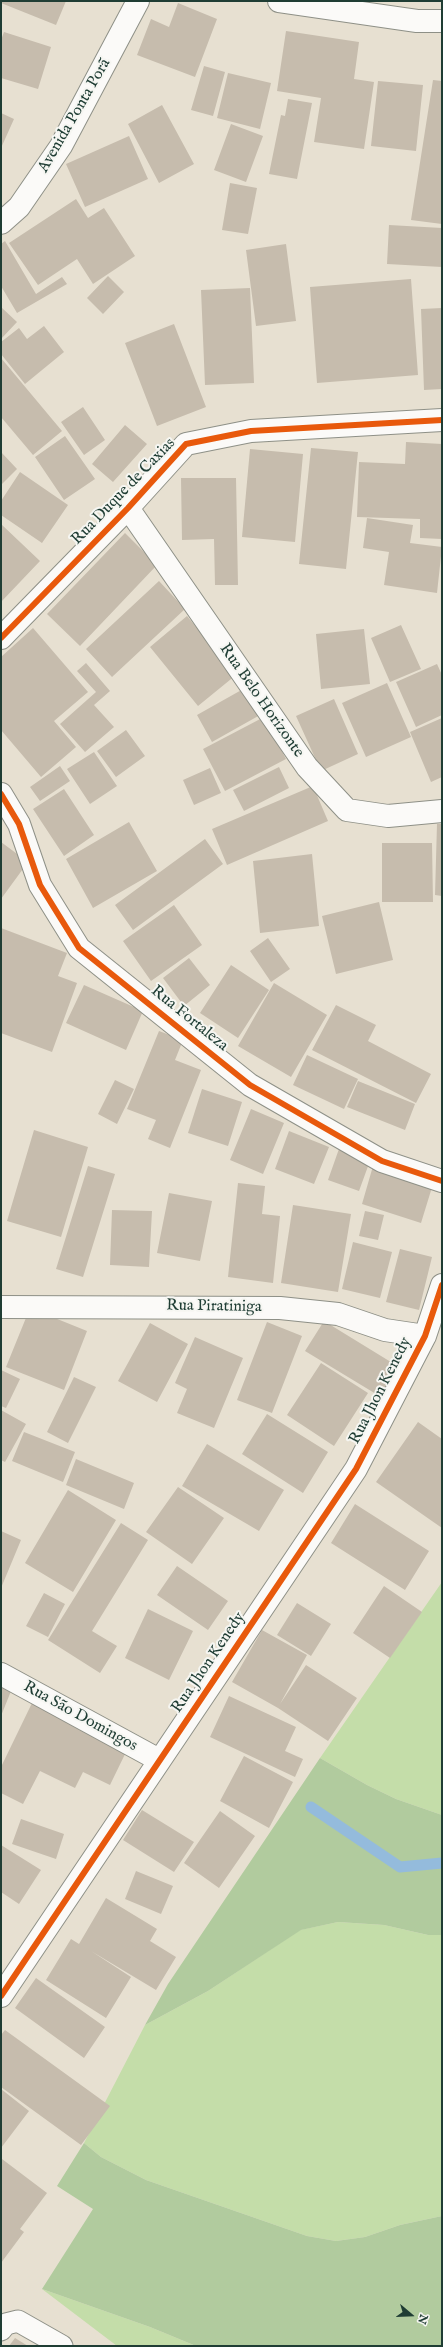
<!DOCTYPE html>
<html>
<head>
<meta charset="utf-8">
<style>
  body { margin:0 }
  #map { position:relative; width:443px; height:2347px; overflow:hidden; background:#e7e0d1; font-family:"IM FELL English",serif }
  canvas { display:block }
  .frame { position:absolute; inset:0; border:2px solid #1f3d34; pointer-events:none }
  .north { position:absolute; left:391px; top:2295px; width:40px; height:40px; -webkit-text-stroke:3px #f6f6f2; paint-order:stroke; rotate:109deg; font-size:11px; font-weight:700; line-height:16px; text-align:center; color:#1f3d34 }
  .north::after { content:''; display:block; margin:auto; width:14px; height:18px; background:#1f3d34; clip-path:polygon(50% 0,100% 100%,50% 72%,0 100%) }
</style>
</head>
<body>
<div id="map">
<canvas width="443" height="2347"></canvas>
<div class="frame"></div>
<div class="north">N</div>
</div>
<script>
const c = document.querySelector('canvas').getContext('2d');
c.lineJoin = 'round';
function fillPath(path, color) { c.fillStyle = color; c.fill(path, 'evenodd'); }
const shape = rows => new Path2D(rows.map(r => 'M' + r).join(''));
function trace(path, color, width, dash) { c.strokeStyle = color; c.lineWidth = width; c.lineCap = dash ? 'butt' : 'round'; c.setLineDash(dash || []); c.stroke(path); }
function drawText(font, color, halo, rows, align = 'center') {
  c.font = font + ' "IM FELL English",serif'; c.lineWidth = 4; c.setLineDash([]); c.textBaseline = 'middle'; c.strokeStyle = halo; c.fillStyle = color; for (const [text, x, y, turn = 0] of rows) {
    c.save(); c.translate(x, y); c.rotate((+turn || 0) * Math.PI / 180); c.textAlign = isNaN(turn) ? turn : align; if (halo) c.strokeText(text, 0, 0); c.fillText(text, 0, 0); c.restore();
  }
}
fillPath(shape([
  [442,1582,442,1815,396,1799,367,1785,320,1758],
  [338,1922,384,1925,428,1935,442,1935,442,2216,400,2225,365,2237,336,2241,307,2236,146,2180,101,2157,84,2143,145,2025,208,1991,300,1930],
  [42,2289,150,2327,196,2346,117,2346]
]), '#c4dda9');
fillPath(shape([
  [320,1758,367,1785,396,1799,442,1815,442,1935,428,1935,384,1925,338,1922,301,1930,208,1991,145,2025,168,1984],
  [84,2143,101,2157,146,2180,307,2236,336,2241,365,2237,400,2225,442,2216,442,2346,196,2346,150,2327,42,2289,93,2209,57,2186]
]), '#b1cb9e');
trace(shape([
  [311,1807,400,1867,442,1863]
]), '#94bbdc', 11);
fillPath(shape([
  [1,1,66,1,56,25,1,3],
  [178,3,217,19,195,77,137,55,151,19,169,27],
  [286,31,359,42,354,79,374,82,364,149,314,142,321,98,277,91],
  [4,32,51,47,38,89,1,78,1,40],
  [204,66,225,72,213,116,191,110],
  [228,73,271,83,260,129,217,118],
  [433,80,442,81,442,224,411,220],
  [378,81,423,85,416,151,371,146],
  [288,99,312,103,297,179,269,174,281,115,285,116],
  [162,105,194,164,159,183,128,124],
  [1,113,14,119,1,148],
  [231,124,263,136,246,182,214,170],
  [129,136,148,179,85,207,66,164],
  [230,183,257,188,248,234,222,230],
  [76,199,88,218,104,208,135,256,93,284,77,259,38,285,9,243],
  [389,225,442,228,442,267,387,264],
  [5,241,36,294,62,277,67,284,17,313,1,286,1,244],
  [286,244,296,321,256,326,246,250],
  [108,276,124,292,103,314,87,298],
  [411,279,418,375,317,383,310,287],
  [250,288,254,383,205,385,201,290],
  [1,307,17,322,1,339],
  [442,308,442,389,424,390,421,309],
  [174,324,206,407,157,426,125,343],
  [44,326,64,352,25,384,1,354,1,342,19,328,27,339],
  [1,358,62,431,33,455,1,417],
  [83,407,105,440,84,455,61,422],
  [125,425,147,444,113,482,92,464],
  [65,436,95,479,64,500,35,457],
  [406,442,442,444,442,539,420,538,420,519,357,517,359,462,405,464],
  [311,448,358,452,346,569,299,564],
  [250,449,303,454,295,542,242,537],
  [1,452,17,469,1,485],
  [20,472,68,505,42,543,1,515,1,501],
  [181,478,236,478,238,585,215,585,214,539,182,540],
  [367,518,413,525,410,543,442,547,437,593,384,585,389,552,363,548],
  [1,524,40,561,1,602],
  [125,533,157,565,80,646,47,614],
  [159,581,185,609,112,677,86,649],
  [187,616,236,675,198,706,150,647],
  [401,625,421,669,390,682,371,638],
  [33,628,88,692,54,721,76,747,41,777,1,730,1,657],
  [364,629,370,684,321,689,316,634],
  [86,663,110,691,94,705,114,727,85,752,60,724,96,692,77,671],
  [437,664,442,675,442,715,416,727,396,682],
  [387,683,411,737,366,757,342,703],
  [245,688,260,715,212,742,197,715],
  [334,699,358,754,321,771,296,716],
  [264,717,286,759,225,791,203,749],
  [442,718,442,777,431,782,410,732],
  [126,730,145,756,116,777,97,751],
  [94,752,117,786,90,804,67,769],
  [60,766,70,781,40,801,30,787],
  [279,767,289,788,244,811,233,790],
  [210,768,221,793,194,805,183,780],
  [313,786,328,821,227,865,212,829],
  [64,789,94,835,64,856,33,809],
  [129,822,157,871,93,908,66,859],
  [437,824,442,824,442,896,435,895],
  [205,839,223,864,133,930,115,905],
  [1,842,28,862,1,899],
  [382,843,432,843,433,902,382,902],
  [312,854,319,926,260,933,253,861],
  [379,902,393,960,336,974,322,916],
  [174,905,202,945,151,981,123,941],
  [1,928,67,953,58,976,77,983,52,1052,1,1033],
  [268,938,290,969,271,982,250,951],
  [189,958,210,985,184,1006,163,978],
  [231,965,269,990,238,1038,200,1013],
  [274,983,327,1015,291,1077,238,1046],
  [84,985,143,1011,126,1050,66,1023],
  [336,1005,376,1025,368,1041,431,1074,416,1103,312,1050],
  [159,1031,183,1040,175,1060,201,1070,170,1148,148,1139,156,1120,127,1109],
  [307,1055,358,1079,344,1109,293,1085],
  [115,1080,134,1089,117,1124,98,1114],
  [358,1081,415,1104,405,1130,347,1107],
  [202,1089,242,1102,228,1146,188,1133],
  [251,1109,284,1123,263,1174,230,1160],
  [34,1130,88,1147,61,1237,7,1221],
  [289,1131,329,1147,314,1184,275,1169],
  [340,1146,371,1158,359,1191,328,1180],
  [88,1166,115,1174,83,1277,56,1269],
  [373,1166,433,1184,421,1223,362,1204],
  [238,1183,265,1186,262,1214,280,1216,273,1283,228,1277],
  [169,1193,212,1201,200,1261,157,1253],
  [293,1205,351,1214,338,1292,281,1283],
  [112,1210,152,1211,149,1267,110,1265],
  [365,1211,384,1215,378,1240,359,1236],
  [353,1242,392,1252,380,1298,342,1289],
  [400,1249,432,1257,419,1310,386,1302],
  [30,1308,87,1331,64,1390,6,1367],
  [324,1321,399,1367,381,1397,305,1351],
  [267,1322,302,1336,272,1413,237,1400],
  [150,1323,188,1344,157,1402,118,1381],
  [195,1337,243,1358,214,1428,177,1413,187,1389,175,1383],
  [321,1363,368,1393,334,1446,287,1415],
  [1,1370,20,1379,6,1408,1,1406],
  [74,1377,96,1387,68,1443,47,1432],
  [1,1410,26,1424,5,1462,1,1460],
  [267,1414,328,1452,303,1493,242,1454],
  [418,1422,442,1439,442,1528,376,1482],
  [24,1432,75,1452,63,1482,12,1461],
  [207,1444,284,1490,259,1531,182,1486],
  [76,1459,134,1483,124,1509,66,1485],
  [178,1487,224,1518,192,1564,146,1532],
  [68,1490,116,1520,73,1592,25,1563],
  [355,1504,429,1551,405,1590,331,1543],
  [121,1523,148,1540,92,1631,117,1646,100,1673,48,1640],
  [1,1531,21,1540,1,1588],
  [177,1566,228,1601,208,1630,157,1595],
  [384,1586,422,1612,390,1658,353,1633],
  [44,1593,65,1604,48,1637,26,1626],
  [297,1603,331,1624,311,1656,277,1635],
  [148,1609,193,1631,169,1680,125,1658],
  [262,1630,307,1655,280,1704,306,1665,357,1698,328,1741,278,1708,232,1682],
  [1,1681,13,1686,1,1716],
  [229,1696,296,1727,285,1751,303,1759,295,1777,210,1737],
  [32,1703,127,1750,110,1785,83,1772,75,1788,40,1771,23,1804,1,1793,1,1767],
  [244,1756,293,1782,269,1828,220,1801],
  [142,1810,194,1842,174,1872,123,1840],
  [220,1811,255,1836,219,1888,184,1863],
  [21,1819,64,1834,56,1859,12,1844],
  [1,1845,41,1870,19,1904,1,1892],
  [136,1871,173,1886,161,1914,125,1899],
  [106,1898,157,1929,150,1941,176,1957,156,1990,91,1951,131,1977,106,2018,46,1980,71,1939,79,1944],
  [36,1978,105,2027,84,2058,15,2008],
  [5,2030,110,2106,81,2145,1,2087,1,2035],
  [1,2089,29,2111,1,2148],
  [2,2159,47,2193,20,2229,24,2232,1,2263],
  [15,2338,28,2346,9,2346]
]), '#c6bcad');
const service = shape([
  [1,2330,6,2324,18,2321,62,2346]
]);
const minor = shape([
  [279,1,417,21,442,21],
  [1,223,19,207,61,146,138,1],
  [128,508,307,767,347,810,388,816,442,811],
  [1,638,128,508,186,444,251,431,442,420],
  [1,794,19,824,40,885,79,948,250,1085,382,1161,442,1181],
  [1,1307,280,1308,338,1314,385,1330,425,1336],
  [1,1674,159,1760],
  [1,1996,356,1469,425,1336,442,1285]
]);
trace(service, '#8e9087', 23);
trace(minor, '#8e9087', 24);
trace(service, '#fbfaf8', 21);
trace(minor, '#fbfaf8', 22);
trace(shape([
  [1,638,128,508,186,444,251,431,442,420],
  [1,794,19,824,40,885,79,948,250,1085,382,1161,442,1181],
  [1,1996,356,1469,425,1336,442,1285]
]), '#e8590c', 6);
drawText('16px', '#1f3d34', '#f6f6f2', [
  ["Avenida Ponta Porã",75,116,-60],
  ["Rua Duque de Caxias",124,492,-46],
  ["Rua Belo Horizonte",261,701,55],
  ["Rua Fortaleza",189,1019,39],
  ["Rua Piratiniga",214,1307,1],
  ["Rua Jhon Kenedy",381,1391,-63],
  ["Rua Jhon Kenedy",209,1663,-56],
  ["Rua São Domingos",80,1717,29]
]);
</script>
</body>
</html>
